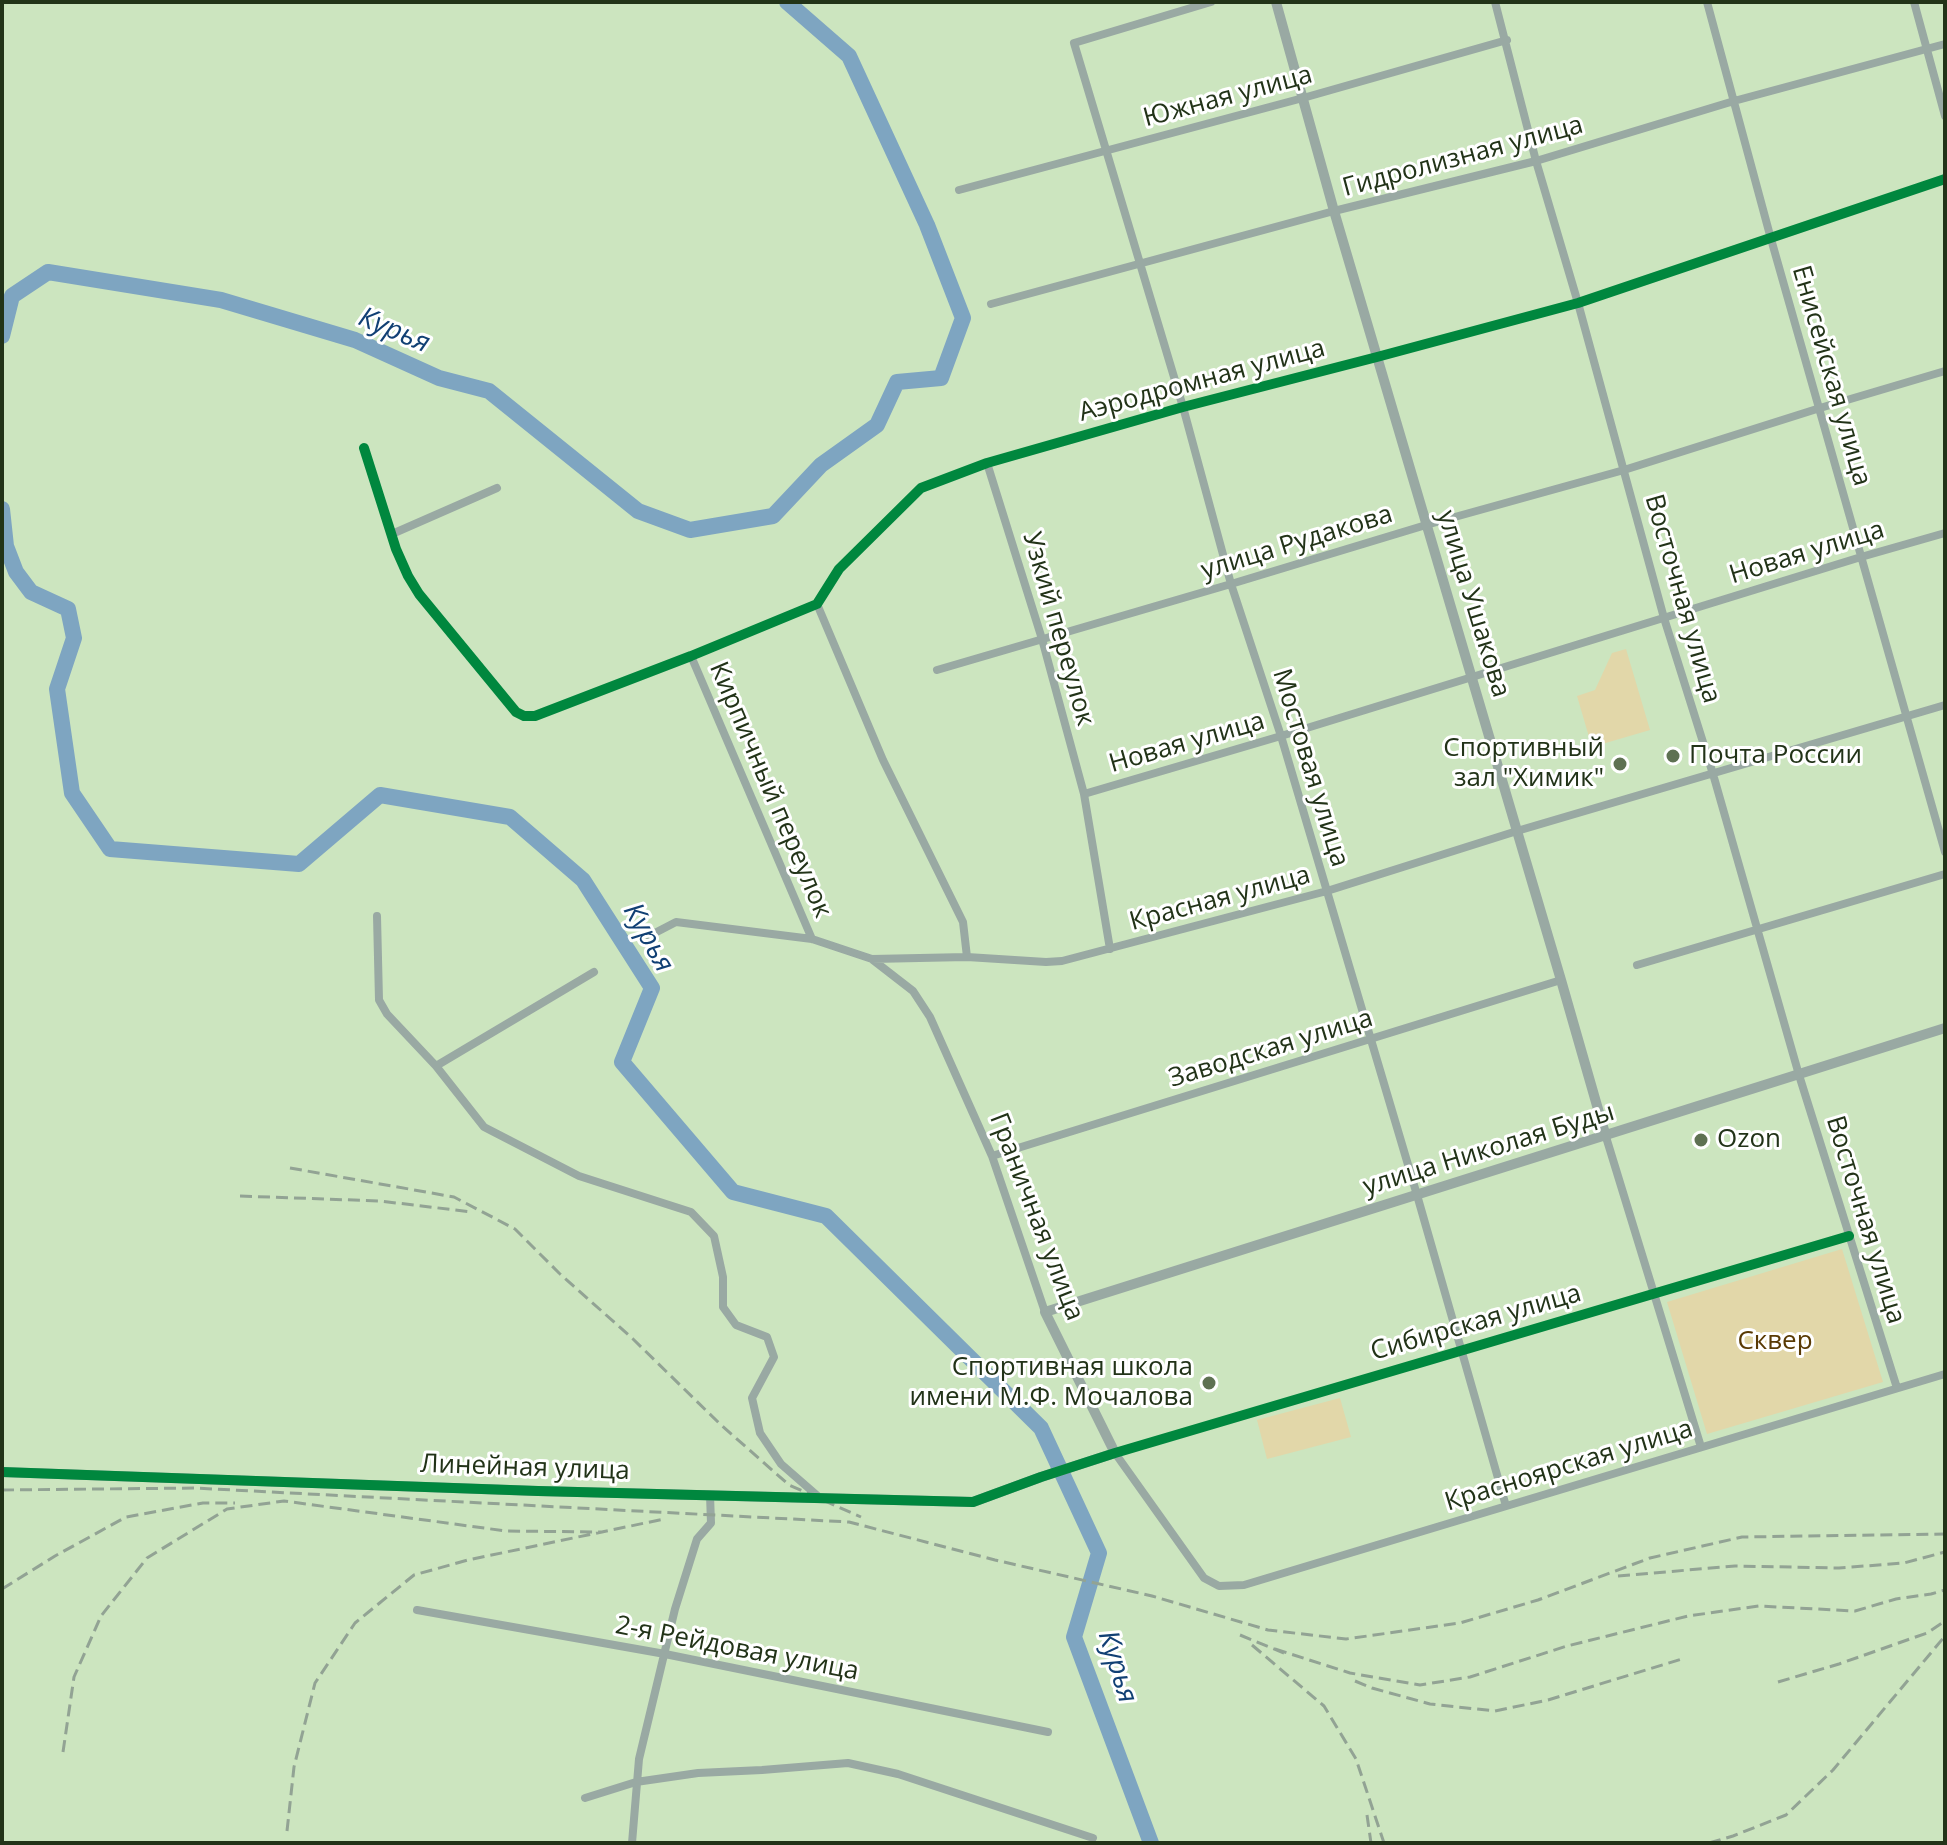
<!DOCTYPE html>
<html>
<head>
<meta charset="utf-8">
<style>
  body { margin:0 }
  #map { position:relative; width:1947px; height:1845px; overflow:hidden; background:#cce5bf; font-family:"Open Sans",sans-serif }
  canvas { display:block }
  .frame { position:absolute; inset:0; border:4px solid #223318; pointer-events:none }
</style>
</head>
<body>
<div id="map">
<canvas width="1947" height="1845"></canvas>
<div class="frame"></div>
</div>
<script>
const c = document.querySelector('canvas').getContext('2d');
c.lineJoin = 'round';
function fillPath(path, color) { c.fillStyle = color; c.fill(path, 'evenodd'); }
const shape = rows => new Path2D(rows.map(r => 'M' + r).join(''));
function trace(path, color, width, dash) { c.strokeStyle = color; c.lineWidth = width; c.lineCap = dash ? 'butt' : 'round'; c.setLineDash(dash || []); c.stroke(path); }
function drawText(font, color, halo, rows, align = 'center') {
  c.font = font + ' "Open Sans",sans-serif'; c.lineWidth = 6; c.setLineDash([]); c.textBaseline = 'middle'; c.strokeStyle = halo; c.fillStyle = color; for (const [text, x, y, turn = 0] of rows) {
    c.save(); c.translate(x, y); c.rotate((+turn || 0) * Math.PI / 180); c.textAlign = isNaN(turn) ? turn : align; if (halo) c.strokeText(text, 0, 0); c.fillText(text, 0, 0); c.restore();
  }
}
fillPath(shape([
  [1626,649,1650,730,1592,747,1577,696,1595,690,1612,653],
  [1842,1249,1883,1382,1707,1434,1667,1302],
  [1340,1398,1351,1437,1267,1459,1257,1420]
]), '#e2d7a9');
trace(shape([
  [2,336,12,296,48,272,221,300,355,340,439,378,489,391,638,511,690,530,773,516,821,465,877,425,897,382,941,378,963,318,927,225,849,56,787,2],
  [2,509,6,546,16,572,31,592,68,609,74,638,57,689,72,793,110,849,299,864,380,795,510,817,583,880,652,988,622,1062,733,1192,826,1216,1041,1428,1099,1553,1074,1637,1151,1843]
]), '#7ea5c1', 16);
trace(shape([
  [1211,2,1074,43,1183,407,1231,584,1281,736,1417,1195,1506,1506],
  [1495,2,1536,161,1578,303,1664,618,1713,774,1799,1075,1897,1388],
  [1707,2,1771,239,1945,852],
  [1914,2,1945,116],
  [959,190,1303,98,1507,40],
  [991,304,1334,211,1536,161,1734,101,1945,44],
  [364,448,396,549,408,576,419,594,516,712,524,716,535,716,691,656,817,604,839,569,921,488,987,463,1183,407,1377,357,1578,303,1945,179],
  [987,463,1042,639,1084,794,1110,949],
  [392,534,497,488],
  [817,604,883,760,963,922,967,957],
  [691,656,812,939],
  [937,670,1231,584,1426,525,1624,470,1820,408,1945,371],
  [1084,794,1281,736,1861,557,1945,533],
  [377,916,379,1000,387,1014,436,1066,484,1127,579,1176,691,1212,714,1236,723,1277,723,1307,736,1325,767,1337,774,1357,752,1398,760,1433,781,1464,820,1498],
  [649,936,676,922,812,939,872,959,967,957,1046,962,1062,961,1327,891,1517,831,1945,705],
  [873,960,913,991,930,1017,992,1156,1045,1312],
  [1637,965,1945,874],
  [436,1066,594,972],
  [1606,1137,1701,1447],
  [992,1156,1561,980],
  [1849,1236,1115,1453,1204,1578,1219,1586,1244,1585,1945,1374],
  [417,1610,665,1654,1048,1732],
  [585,1798,636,1782,698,1773,762,1770,848,1763,898,1774,1093,1838],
  [632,1843,639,1759,675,1609,697,1539,711,1523,710,1495]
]), '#99a9a3', 8);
trace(shape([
  [1276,2,1334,211,1561,980,1606,1137],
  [2,1472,538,1491,973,1502,1041,1477,1115,1453,1045,1312,1945,1028]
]), '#99a9a3', 10);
trace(shape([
  [290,1168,454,1197,515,1229,559,1273,633,1339,720,1424,789,1485,861,1517],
  [240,1196,380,1201,472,1212],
  [2,1490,194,1488,849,1522,995,1560,1152,1596,1268,1630,1346,1639,1460,1623,1538,1600,1650,1558,1742,1537,1945,1534],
  [1618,1576,1735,1566,1839,1568,1904,1563,1945,1552],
  [2,1589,55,1556,126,1517,203,1503,235,1503],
  [1240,1635,1284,1653],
  [1252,1645,1324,1706,1356,1759,1384,1843],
  [1275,1649,1350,1673,1420,1685,1470,1677,1567,1646,1688,1616,1759,1606,1855,1611,1896,1599,1931,1594,1945,1590],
  [1355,1681,1372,1688,1430,1704,1495,1711,1548,1700,1685,1658],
  [1778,1682,1839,1664,1927,1633,1945,1621],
  [63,1752,74,1677,101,1616,147,1558,227,1509,284,1501,506,1531,603,1532],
  [1367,1815,1371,1843],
  [287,1831,294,1767,315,1683,355,1623,414,1575,468,1560,664,1519],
  [1709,1843,1733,1836,1786,1815,1833,1770,1945,1636]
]), '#92a394', 3, [12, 6]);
trace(shape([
  [364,448,396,549,408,576,419,594,516,712,524,716,535,716,691,656,817,604,839,569,921,488,987,463,1183,407,1377,357,1578,303,1945,179],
  [2,1472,538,1491,973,1502,1041,1477,1115,1453,1849,1236]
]), '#00873e', 10);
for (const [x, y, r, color] of [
  [1673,756,8,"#5e7152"],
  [1620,764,8,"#5e7152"],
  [1701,1140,8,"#5e7152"],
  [1209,1383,8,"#5e7152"]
]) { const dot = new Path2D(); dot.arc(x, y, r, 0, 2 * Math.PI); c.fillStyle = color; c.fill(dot); trace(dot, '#fff', 3); }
drawText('26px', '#223318', '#fff', [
  ["Южная улица",1228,97,-15],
  ["Гидролизная улица",1463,157,-15],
  ["Енисейская улица",1831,376,74],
  ["Аэродромная улица",1202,381,-15],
  ["улица Рудакова",1297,543,-17],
  ["Новая улица",1807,553,-17],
  ["Восточная улица",1682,599,74],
  ["улица Ушакова",1473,604,73],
  ["Узкий переулок",1058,629,74],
  ["Новая улица",1187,743,-16],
  ["Мостовая улица",1310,768,73],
  ["Кирпичный переулок",770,790,67],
  ["Красная улица",1220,899,-15],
  ["Заводская улица",1271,1049,-17],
  ["улица Николая Буды",1489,1150,-17],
  ["Граничная улица",1036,1217,69],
  ["Восточная улица",1865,1220,73],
  ["Сибирская улица",1476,1323,-16],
  ["Красноярская улица",1569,1466,-17],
  ["Линейная улица",525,1468,2],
  ["2-я Рейдовая улица",737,1649,11]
]);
drawText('26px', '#223318', '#fff', [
  ["Спортивный",1604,749],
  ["зал \"Химик\"",1604,779],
  ["Почта России",1689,756,"left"],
  ["Ozon",1717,1140,"left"],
  ["Спортивная школа",1193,1368],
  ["имени М.Ф. Мочалова",1193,1398]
], 'right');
drawText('26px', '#593a04', '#fff', [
  ["Сквер",1775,1342]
]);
drawText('italic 28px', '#114074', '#fff', [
  ["Курья",394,331,23],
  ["Курья",648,938,61],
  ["Курья",1117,1667,73]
]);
</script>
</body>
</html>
